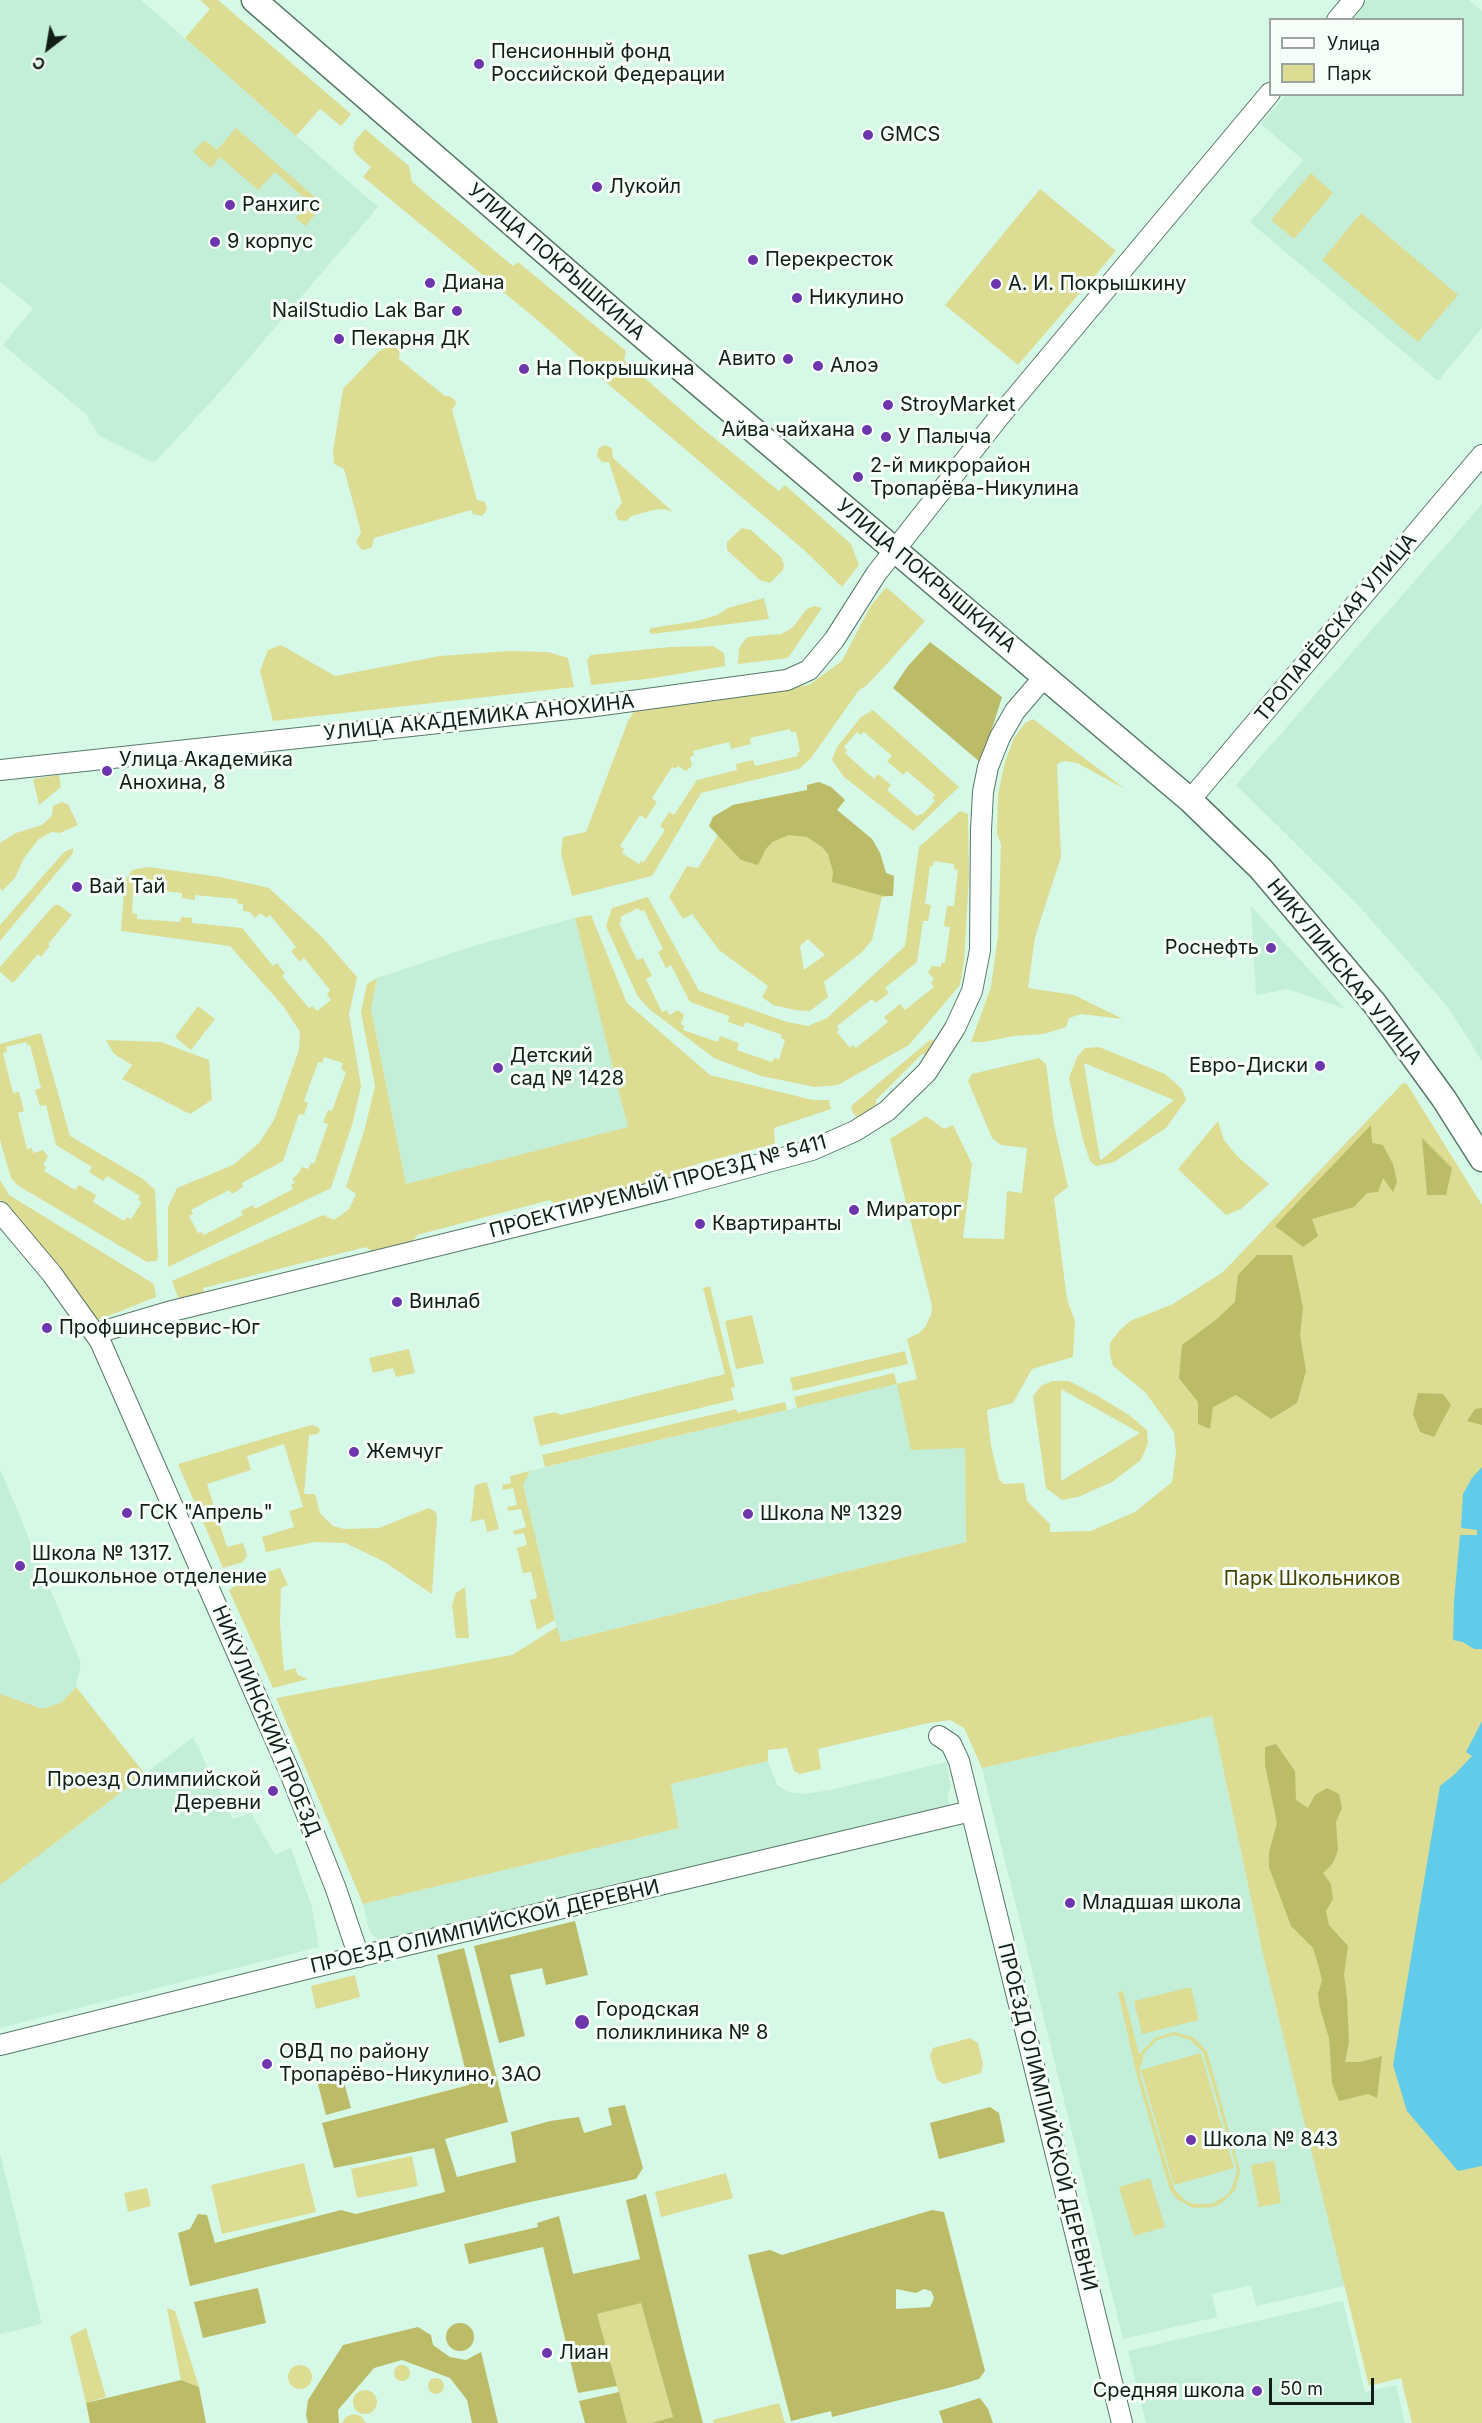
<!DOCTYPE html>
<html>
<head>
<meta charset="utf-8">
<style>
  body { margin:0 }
  #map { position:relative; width:1482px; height:2423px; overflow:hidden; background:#d6f9e7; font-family:Inter,sans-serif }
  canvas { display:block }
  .legend { position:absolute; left:1269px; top:18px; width:195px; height:78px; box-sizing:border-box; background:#f7fefa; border:2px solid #9ba4a0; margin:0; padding:8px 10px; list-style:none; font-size:18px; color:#121e18 }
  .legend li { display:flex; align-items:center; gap:12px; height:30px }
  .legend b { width:30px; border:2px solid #9ba4a0 }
  .north { position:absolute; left:18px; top:18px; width:60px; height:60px; -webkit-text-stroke:4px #f7fefa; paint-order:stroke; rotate:211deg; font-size:16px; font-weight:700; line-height:24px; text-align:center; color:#121e18 }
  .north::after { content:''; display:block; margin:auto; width:21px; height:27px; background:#121e18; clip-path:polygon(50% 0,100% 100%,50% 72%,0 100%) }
  .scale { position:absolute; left:1269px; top:2378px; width:105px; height:27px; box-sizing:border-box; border:3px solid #121e18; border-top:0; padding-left:8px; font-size:18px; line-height:21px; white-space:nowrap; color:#121e18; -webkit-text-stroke:4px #f7fefa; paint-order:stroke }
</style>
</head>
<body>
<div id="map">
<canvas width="1482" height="2423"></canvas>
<ul class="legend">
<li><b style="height:8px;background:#fff"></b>Улица</li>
<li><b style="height:16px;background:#dcdc93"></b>Парк</li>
</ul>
<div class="north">С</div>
<div class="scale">50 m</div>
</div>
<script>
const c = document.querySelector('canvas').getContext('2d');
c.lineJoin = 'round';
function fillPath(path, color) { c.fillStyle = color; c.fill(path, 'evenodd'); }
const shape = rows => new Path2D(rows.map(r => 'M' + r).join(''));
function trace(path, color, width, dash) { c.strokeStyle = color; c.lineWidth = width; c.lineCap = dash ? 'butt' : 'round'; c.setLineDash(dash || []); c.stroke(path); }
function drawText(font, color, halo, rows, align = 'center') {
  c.font = font + ' Inter,sans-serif'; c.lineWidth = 6; c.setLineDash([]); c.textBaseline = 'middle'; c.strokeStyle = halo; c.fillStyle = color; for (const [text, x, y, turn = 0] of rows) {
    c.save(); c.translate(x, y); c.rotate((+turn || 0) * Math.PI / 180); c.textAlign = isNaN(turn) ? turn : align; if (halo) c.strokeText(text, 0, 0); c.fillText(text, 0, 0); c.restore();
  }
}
fillPath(shape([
  [0,0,141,0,378,207,219,393,154,463,98,435,87,415,3,345,33,308,0,282],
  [1367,0,1469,0,1482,11,1482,328,1438,381,1250,222,1303,160,1261,124,1286,95,1462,94,1462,20,1350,19],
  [1482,504,1482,1061,1448,1007,1357,904,1236,785],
  [1251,906,1345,1009,1288,989,1256,995],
  [575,918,629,1127,406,1184,371,1009,377,978,473,946],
  [897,1384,965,1447,966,1542,560,1642,523,1485,530,1471],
  [0,1469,81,1663,76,1687,62,1702,43,1709,0,1694],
  [1212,1716,1262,1950,1345,2286,1256,2306,1251,2285,1212,2294,1217,2317,1123,2339,982,1768],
  [193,1737,233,1819,251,1813,275,1855,291,1848,312,1907,319,1947,0,2028,0,1885],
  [768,1761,777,1785,788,1792,804,1794,831,1790,946,1762,951,1787,947,1796,951,1810,381,1942,370,1933,363,1904,679,1828,671,1784],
  [0,2153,42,2324,0,2334],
  [1343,2301,1365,2392,1396,2385,1405,2423,1146,2423,1128,2351]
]), '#c3eed8');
fillPath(shape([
  [200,0,218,0,351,114,341,126,320,109,296,136,185,38,210,9],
  [236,128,324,205,305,226,296,218,309,202,275,172,258,190,220,157,211,168,193,152,204,140,217,150],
  [365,129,409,166,412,182,513,266,518,262,570,305,626,351,624,360,702,428,779,491,785,485,851,544,859,565,842,587,804,550,601,378,583,360,535,318,363,177,371,167,356,154,353,148,355,141],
  [1311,173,1333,193,1294,239,1271,220],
  [1040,189,1116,251,1018,365,945,305],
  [1361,213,1458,295,1418,342,1322,260],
  [393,345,400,351,399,359,445,396,449,396,455,400,456,404,452,410,477,500,485,502,487,510,482,516,473,514,471,510,374,538,372,547,365,550,361,549,356,542,361,532,344,469,334,464,333,451,343,389,379,351],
  [604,445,612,448,613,458,673,512,664,509,653,510,632,516,626,521,618,520,615,512,622,503,609,462,602,462,597,456,598,449],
  [742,528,751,530,781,557,784,565,783,570,770,583,760,580,727,550,727,542],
  [886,587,925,621,886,665,866,686,859,690,811,758,799,769,701,793,652,876,572,896,561,854,563,837,586,832,628,721,635,710,809,685,842,661,870,607],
  [790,729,791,732,796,732,800,751,797,753,798,756,755,766,753,760,736,764,737,770,697,780,674,815,669,812,660,826,665,830,644,862,641,861,639,864,622,853,624,849,620,846,640,815,646,819,657,802,652,798,672,767,675,769,678,766,686,771,692,766,690,757,694,756,693,751,729,742,731,749,751,744,750,738],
  [764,598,769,619,652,634,649,632,651,628,697,621,717,615,728,608],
  [814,606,822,608,788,658,738,664,739,648,747,637,781,634,792,628,807,609],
  [281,645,335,676,440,656,509,651,548,652,568,658,574,687,273,721,260,671,268,650],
  [713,646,724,653,725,666,654,678,591,685,587,660,591,655,670,647],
  [873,710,959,787,913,831,844,777,832,760,837,747,861,717],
  [857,732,861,735,864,732,892,756,887,761,903,775,907,771,935,795,932,798,935,801,922,815,920,814,917,816,887,790,891,785,878,774,874,779,845,753,847,750,844,747],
  [1033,719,1125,789,1077,763,1064,761,1057,764,1061,857,1035,937,1028,988,1074,995,1123,1019,1081,1014,1069,1018,1066,1027,1044,1034,1014,1036,984,1042,971,1042,991,987,998,936,1001,844,997,834,998,794,1005,762,1014,738,1025,723],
  [59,775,61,787,39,805,33,779],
  [819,782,831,787,845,800,837,810,872,839,880,853,886,873,894,876,893,896,882,897,872,940,861,953,824,982,828,997,810,1011,795,1010,773,1005,762,997,768,986,719,950,692,914,683,919,669,897,687,866,698,868,718,835,709,826,713,817,733,805,807,790,807,785],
  [808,939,825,955,804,970,800,946],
  [62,802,68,804,78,825,60,833,52,832,39,839,24,858,15,878,2,891,0,888,0,843,16,833,42,825,52,816,53,806],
  [960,811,968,814,969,875,964,962,960,985,909,1045,838,1085,815,1087,761,1076,714,1058,649,1009,637,995,606,926,612,908,648,897,699,991,787,1022,808,1026,827,1018,905,946,919,847],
  [934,861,954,864,954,869,958,870,954,906,947,906,944,926,950,927,945,963,941,963,941,967,932,966,928,972,934,979,931,983,934,987,905,1010,900,1004,884,1017,888,1022,856,1048,853,1045,850,1048,837,1032,839,1029,837,1026,872,999,876,1003,889,993,885,988,917,962,923,921,928,921,931,905,925,904,930,866,933,866],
  [638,908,640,911,644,910,663,949,658,952,666,968,671,965,690,1002,729,1016,728,1022,743,1027,746,1022,782,1035,781,1038,785,1040,779,1059,774,1058,772,1062,737,1050,739,1043,720,1036,718,1042,683,1030,684,1026,681,1024,684,1015,678,1010,669,1015,667,1010,662,1012,646,979,652,976,643,958,637,960,619,923,622,921,620,917],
  [73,848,73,853,0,941,0,925,64,852],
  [148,867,220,877,269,888,323,938,357,977,349,1014,361,1086,353,1122,331,1188,168,1267,168,1207,177,1188,233,1165,259,1143,274,1120,299,1050,300,1032,284,1007,230,946,121,931,125,881,132,870],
  [140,888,182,893,182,898,195,900,195,895,237,899,238,904,243,904,243,911,250,912,255,918,261,913,266,918,270,915,296,947,291,951,300,962,304,958,330,990,327,994,331,1000,317,1011,312,1006,309,1008,282,976,285,973,277,963,273,966,242,928,192,923,192,918,181,917,180,922,137,919,137,914,132,913,133,893,139,893],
  [324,1057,343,1063,341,1069,346,1072,332,1111,328,1110,323,1122,328,1124,314,1164,311,1163,308,1169,302,1167,299,1173,292,1179,295,1183,291,1185,293,1189,255,1209,253,1205,241,1211,243,1215,204,1235,202,1232,198,1233,189,1216,193,1214,191,1210,229,1190,232,1194,243,1187,242,1183,283,1161,299,1114,304,1115,308,1103,304,1101,318,1062,322,1063],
  [54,905,59,905,72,915,48,944,50,946,41,957,38,954,13,983,0,972,0,967],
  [591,915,627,1003,710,1075,813,1100,829,1100,831,1109,774,1128,775,1144,696,1164,689,1173,557,1206,550,1200,417,1235,411,1244,373,1252,366,1247,203,1288,205,1297,180,1302,172,1281,323,1215,334,1220,349,1209,356,1194,346,1187,365,1128,375,1086,361,1012,367,984,377,978,371,1009,406,1184,628,1127,575,918],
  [198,1006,215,1019,191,1050,175,1037],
  [41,1033,70,1136,143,1179,155,1190,158,1257,156,1261,147,1262,17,1185,11,1178,0,1140,0,1044],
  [26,1042,27,1045,30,1045,41,1088,35,1090,40,1106,46,1105,56,1145,92,1167,89,1172,103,1181,107,1176,140,1196,138,1200,142,1202,131,1219,127,1217,124,1221,93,1202,96,1195,79,1185,75,1190,44,1171,46,1167,43,1165,48,1156,43,1150,33,1153,32,1148,27,1149,18,1113,24,1111,19,1092,13,1093,3,1053,7,1052,6,1047],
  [931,1039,939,1044,929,1057,922,1054,876,1100,876,1109,864,1117,857,1117,853,1113,851,1106],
  [106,1040,161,1042,209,1060,212,1100,190,1114,122,1079,132,1065,114,1054],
  [1099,1047,1165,1074,1182,1089,1186,1100,1166,1128,1114,1162,1096,1166,1090,1161,1083,1140,1069,1078,1077,1057,1085,1048],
  [1084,1063,1174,1100,1101,1160,1100,1159],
  [1039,1058,1046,1064,1054,1125,1068,1187,1054,1198,1067,1299,1075,1321,1073,1357,1032,1369,1013,1403,987,1410,991,1446,999,1479,1003,1484,1024,1483,1027,1501,1050,1524,1050,1532,1091,1531,1135,1512,1172,1482,1176,1453,1174,1432,1145,1392,1113,1366,1110,1355,1110,1343,1119,1331,1130,1321,1173,1304,1223,1272,1403,1083,1407,1084,1482,1205,1482,2423,1412,2423,1401,2378,1369,2386,1262,1950,1212,1716,982,1768,964,1728,950,1720,929,1723,818,1749,821,1769,800,1774,794,1771,787,1748,768,1750,768,1761,671,1784,679,1828,363,1904,276,1698,512,1655,557,1627,561,1642,966,1542,965,1448,911,1450,897,1384,797,1408,794,1397,894,1373,897,1384,917,1379,907,1339,919,1333,925,1327,931,1315,932,1306,890,1139,926,1116,944,1129,953,1125,972,1164,963,1238,1004,1239,1007,1191,1022,1193,1027,1148,1001,1145,992,1138,968,1081,972,1074],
  [1218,1121,1224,1140,1237,1156,1269,1184,1241,1209,1226,1215,1178,1169],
  [0,1180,9,1195,154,1284,156,1297,98,1320,0,1199],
  [710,1286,735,1387,731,1388,734,1400,540,1446,533,1417,555,1412,561,1415,725,1374,703,1288],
  [752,1315,764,1363,736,1369,725,1321],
  [409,1349,415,1373,396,1377,393,1368,373,1373,369,1358],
  [905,1351,908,1364,793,1391,790,1378],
  [1052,1381,1069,1381,1098,1396,1129,1415,1147,1430,1148,1443,1141,1460,1112,1482,1078,1497,1062,1500,1046,1488,1033,1396,1041,1386],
  [1061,1389,1140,1433,1061,1481],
  [785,1402,787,1410,545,1467,542,1455,736,1409,738,1413],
  [311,1425,318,1427,320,1430,318,1434,309,1435,304,1494,315,1494,320,1513,333,1526,344,1529,379,1528,429,1508,436,1512,437,1517,432,1594,383,1561,345,1543,315,1542,266,1552,262,1537,294,1527,289,1511,303,1507,284,1444,247,1456,251,1470,207,1484,227,1547,243,1543,247,1555,243,1562,223,1568,178,1464],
  [530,1471,523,1485,555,1620,537,1630,530,1600,537,1598,531,1572,523,1573,517,1548,527,1545,524,1533,514,1535,513,1531,526,1527,521,1509,508,1511,507,1507,517,1505,513,1488,503,1490,502,1485,511,1483,510,1476],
  [487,1482,499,1529,487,1532,484,1519,471,1522,475,1485],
  [280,1568,288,1585,281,1588,280,1623,284,1671,295,1668,298,1675,308,1679,273,1688,229,1590,244,1580],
  [465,1587,469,1638,456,1638,452,1605,456,1593],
  [76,1687,145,1774,0,1885,0,1694,43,1709,62,1702],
  [355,1975,360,1997,316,2009,311,1986],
  [1191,1987,1199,2020,1142,2034,1134,2001],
  [1123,1991,1139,2054,1155,2038,1174,2032,1193,2037,1207,2051,1240,2171,1236,2189,1222,2203,1213,2207,1193,2208,1177,2199,1170,2190,1138,2080,1118,1992],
  [1174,2035,1190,2040,1203,2052,1235,2162,1237,2171,1232,2188,1227,2195,1212,2204,1195,2204,1186,2201,1174,2189,1141,2078,1140,2070,1144,2053,1157,2040],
  [970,2038,978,2043,983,2064,981,2073,944,2084,937,2080,930,2056,933,2048],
  [1201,2053,1234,2168,1174,2185,1141,2070],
  [412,2156,418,2186,357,2198,351,2169],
  [1274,2161,1281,2203,1259,2207,1251,2165],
  [304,2163,316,2212,222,2234,211,2185],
  [726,2173,733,2198,661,2217,655,2192],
  [1150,2178,1165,2227,1134,2236,1119,2187],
  [147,2188,151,2206,128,2212,124,2193],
  [641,2302,673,2417,651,2423,627,2423,597,2314],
  [167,2308,175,2311,199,2387,181,2380],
  [86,2328,106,2397,86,2403,70,2336],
  '288 2377a12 12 0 1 1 24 0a12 12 0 1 1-24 0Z',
  '394 2373a8 8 0 1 1 16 0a8 8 0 1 1-16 0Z',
  '428 2386a8 8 0 1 1 16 0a8 8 0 1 1-16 0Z',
  '353 2402a12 12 0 1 1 24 0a12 12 0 1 1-24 0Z',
  [779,2403,785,2423,714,2423,713,2420],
  [353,2414,361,2416,366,2423,342,2423,346,2417]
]), '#dcdc93');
fillPath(shape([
  [930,642,1002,697,981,763,893,688,908,666],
  [819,782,831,787,845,800,837,810,872,839,880,853,886,873,894,876,893,896,883,896,832,882,833,872,828,854,822,847,807,837,789,835,772,842,766,849,758,865,741,860,709,826,713,817,733,805,807,790,807,785],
  [1371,1125,1372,1143,1383,1145,1393,1164,1397,1182,1393,1192,1383,1178,1378,1192,1367,1193,1354,1207,1312,1219,1318,1236,1303,1247,1275,1226],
  [1422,1138,1452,1168,1446,1195,1427,1195],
  [1257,1255,1292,1255,1303,1308,1300,1335,1306,1371,1297,1403,1271,1419,1236,1395,1213,1407,1210,1429,1198,1424,1198,1402,1179,1378,1182,1345,1217,1319,1235,1302,1238,1275],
  [1418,1393,1443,1394,1451,1405,1434,1437,1420,1432,1413,1414],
  [1482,1408,1482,1425,1467,1421,1475,1409],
  [1276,1744,1295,1771,1296,1800,1308,1808,1315,1795,1327,1788,1339,1794,1342,1808,1336,1822,1338,1850,1333,1863,1323,1873,1331,1884,1333,1899,1326,1911,1329,1925,1348,1946,1344,1975,1347,1998,1349,2042,1345,2062,1360,2062,1382,2056,1377,2098,1368,2094,1339,2101,1332,2083,1329,2038,1320,2008,1318,1994,1322,1980,1318,1964,1313,1948,1291,1926,1269,1867,1269,1852,1277,1823,1265,1765,1265,1747],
  [575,1921,588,1975,546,1985,542,1968,510,1975,525,2036,499,2043,474,1946],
  [464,1948,508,2122,445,2139,457,2177,516,2162,511,2132,550,2121,579,2117,584,2133,612,2125,608,2108,625,2105,643,2168,636,2179,526,2203,190,2286,178,2233,190,2229,198,2214,207,2215,215,2243,341,2210,356,2214,445,2192,434,2148,334,2168,322,2123,469,2085,437,1955],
  [341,2071,351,2108,326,2115,316,2077],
  [990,2107,999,2113,1005,2142,939,2159,930,2123],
  [646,2194,684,2350,703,2423,651,2423,673,2417,641,2303,597,2314,617,2386,578,2393,543,2247,469,2264,464,2244,538,2227,537,2223,559,2216,573,2274,640,2259,626,2200],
  [932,2210,944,2212,985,2371,979,2379,952,2387,832,2417,831,2411,791,2421,748,2255,770,2250,782,2255],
  [896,2289,916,2293,924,2289,931,2291,934,2298,930,2307,896,2309],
  [258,2288,266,2323,203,2338,194,2302],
  '446 2337a14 14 0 1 1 28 0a14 14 0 1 1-28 0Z',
  [418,2327,431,2335,433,2345,450,2357,466,2360,481,2352,498,2423,472,2423,467,2400,450,2378,402,2360,374,2368,338,2410,339,2423,308,2423,306,2415,308,2400,343,2345],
  [181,2380,199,2387,206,2423,90,2423,86,2403],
  [619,2392,627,2423,585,2423,579,2401],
  [980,2398,988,2409,993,2423,943,2423,939,2411]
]), '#bcbb68');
fillPath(shape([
  [1482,1467,1482,1649,1474,1649,1463,1642,1453,1640,1454,1601,1460,1535,1477,1535,1477,1530,1461,1528,1463,1494,1472,1478],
  [1482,1721,1482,2166,1458,2171,1407,2111,1393,2065,1440,1786,1455,1774,1472,1756,1466,1752]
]), '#61cce9');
const minor = shape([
  [1337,20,1354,0],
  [0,770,588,707,787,680,809,670,834,640,876,574,999,417,1270,93],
  [1190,800,1482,455],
  [0,1212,52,1274,100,1341,290,1773,336,1889,359,1957],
  [97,1333,168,1312,672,1188,812,1150,855,1131,887,1111,927,1072,955,1028,972,991,980,950,981,830,983,792,988,767,1000,737,1015,711,1045,676],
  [939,1736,951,1744,959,1761,1122,2423],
  [0,2045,306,1969,971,1811]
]);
const major = shape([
  [254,0,621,318,1190,800,1261,869,1375,1004,1444,1099,1482,1159]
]);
trace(minor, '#587868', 22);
trace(major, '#587868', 27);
trace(minor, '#fff', 20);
trace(major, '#fff', 24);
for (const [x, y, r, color] of [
  [479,64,6,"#6d36ad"],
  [868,135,6,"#6d36ad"],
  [597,187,6,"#6d36ad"],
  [230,205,6,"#6d36ad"],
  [215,242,6,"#6d36ad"],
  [753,260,6,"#6d36ad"],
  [430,283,6,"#6d36ad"],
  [996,284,6,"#6d36ad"],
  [797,298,6,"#6d36ad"],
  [457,311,6,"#6d36ad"],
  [339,339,6,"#6d36ad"],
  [788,359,6,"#6d36ad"],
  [818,366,6,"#6d36ad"],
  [524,369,6,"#6d36ad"],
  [888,405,6,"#6d36ad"],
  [867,430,6,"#6d36ad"],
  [886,437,6,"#6d36ad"],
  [858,477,6,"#6d36ad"],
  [107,771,6,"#6d36ad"],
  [77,887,6,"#6d36ad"],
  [1271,948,6,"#6d36ad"],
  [1320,1066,6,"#6d36ad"],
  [498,1068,6,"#6d36ad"],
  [854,1210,6,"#6d36ad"],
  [700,1224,6,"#6d36ad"],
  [397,1302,6,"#6d36ad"],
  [47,1328,6,"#6d36ad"],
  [354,1452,6,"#6d36ad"],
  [127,1513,6,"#6d36ad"],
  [748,1514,6,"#6d36ad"],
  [20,1566,6,"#6d36ad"],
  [273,1791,6,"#6d36ad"],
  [1070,1903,6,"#6d36ad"],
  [582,2022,8,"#6d36ad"],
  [267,2064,6,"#6d36ad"],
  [1191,2140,6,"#6d36ad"],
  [547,2353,6,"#6d36ad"],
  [1257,2391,6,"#6d36ad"]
]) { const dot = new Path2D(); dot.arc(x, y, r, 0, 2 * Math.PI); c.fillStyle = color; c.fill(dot); trace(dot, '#f7fefa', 2); }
drawText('20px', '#121e18', '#f7fefa', [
  ["Пенсионный фонд",491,52],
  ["Российской Федерации",491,75],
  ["GMCS",880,135],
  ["Лукойл",609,187],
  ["Ранхигс",242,205],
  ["9 корпус",227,242],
  ["Перекресток",765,260],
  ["Диана",442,283],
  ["А. И. Покрышкину",1008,284],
  ["Никулино",809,298],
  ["NailStudio Lak Bar",445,311,"right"],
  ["Пекарня ДК",351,339],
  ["Авито",776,359,"right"],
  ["Алоэ",830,366],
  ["На Покрышкина",536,369],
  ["StroyMarket",900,405],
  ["Айва чайхана",855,430,"right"],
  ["У Палыча",898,437],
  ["2-й микрорайон",870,466],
  ["Тропарёва-Никулина",870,489],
  ["Улица Академика",119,760],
  ["Анохина, 8",119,783],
  ["Вай Тай",89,887],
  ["Роснефть",1259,948,"right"],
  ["Детский",510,1056],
  ["сад № 1428",510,1079],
  ["Евро-Диски",1308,1066,"right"],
  ["Мираторг",866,1210],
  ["Квартиранты",712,1224],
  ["Винлаб",409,1302],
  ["Профшинсервис-Юг",59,1328],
  ["Жемчуг",366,1452],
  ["ГСК \"Апрель\"",139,1513],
  ["Школа № 1329",760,1514],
  ["Школа № 1317.",32,1554],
  ["Дошкольное отделение",32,1577],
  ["Проезд Олимпийской",261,1780,"right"],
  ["Деревни",261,1803,"right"],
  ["Младшая школа",1082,1903],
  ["Городская",596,2010],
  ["поликлиника № 8",596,2033],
  ["ОВД по району",279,2052],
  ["Тропарёво-Никулино, ЗАО",279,2075],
  ["Школа № 843",1203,2140],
  ["Лиан",559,2353],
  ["Средняя школа",1245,2391,"right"]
], 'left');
drawText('20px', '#121e18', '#f7fefa', [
  ["УЛИЦА ПОКРЫШКИНА",556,262,41],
  ["УЛИЦА ПОКРЫШКИНА",926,576,40],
  ["ТРОПАРЁВСКАЯ УЛИЦА",1336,628,-50],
  ["УЛИЦА АКАДЕМИКА АНОХИНА",479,718,-6],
  ["НИКУЛИНСКАЯ УЛИЦА",1344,972,51],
  ["ПРОЕКТИРУЕМЫЙ ПРОЕЗД № 5411",658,1187,-15],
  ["НИКУЛИНСКИЙ ПРОЕЗД",266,1721,67],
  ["ПРОЕЗД ОЛИМПИЙСКОЙ ДЕРЕВНИ",485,1927,-13],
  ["ПРОЕЗД ОЛИМПИЙСКОЙ ДЕРЕВНИ",1047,2117,76]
]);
drawText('20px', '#474501', '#f7fefa', [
  ["Парк Школьников",1312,1579]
]);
</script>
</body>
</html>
